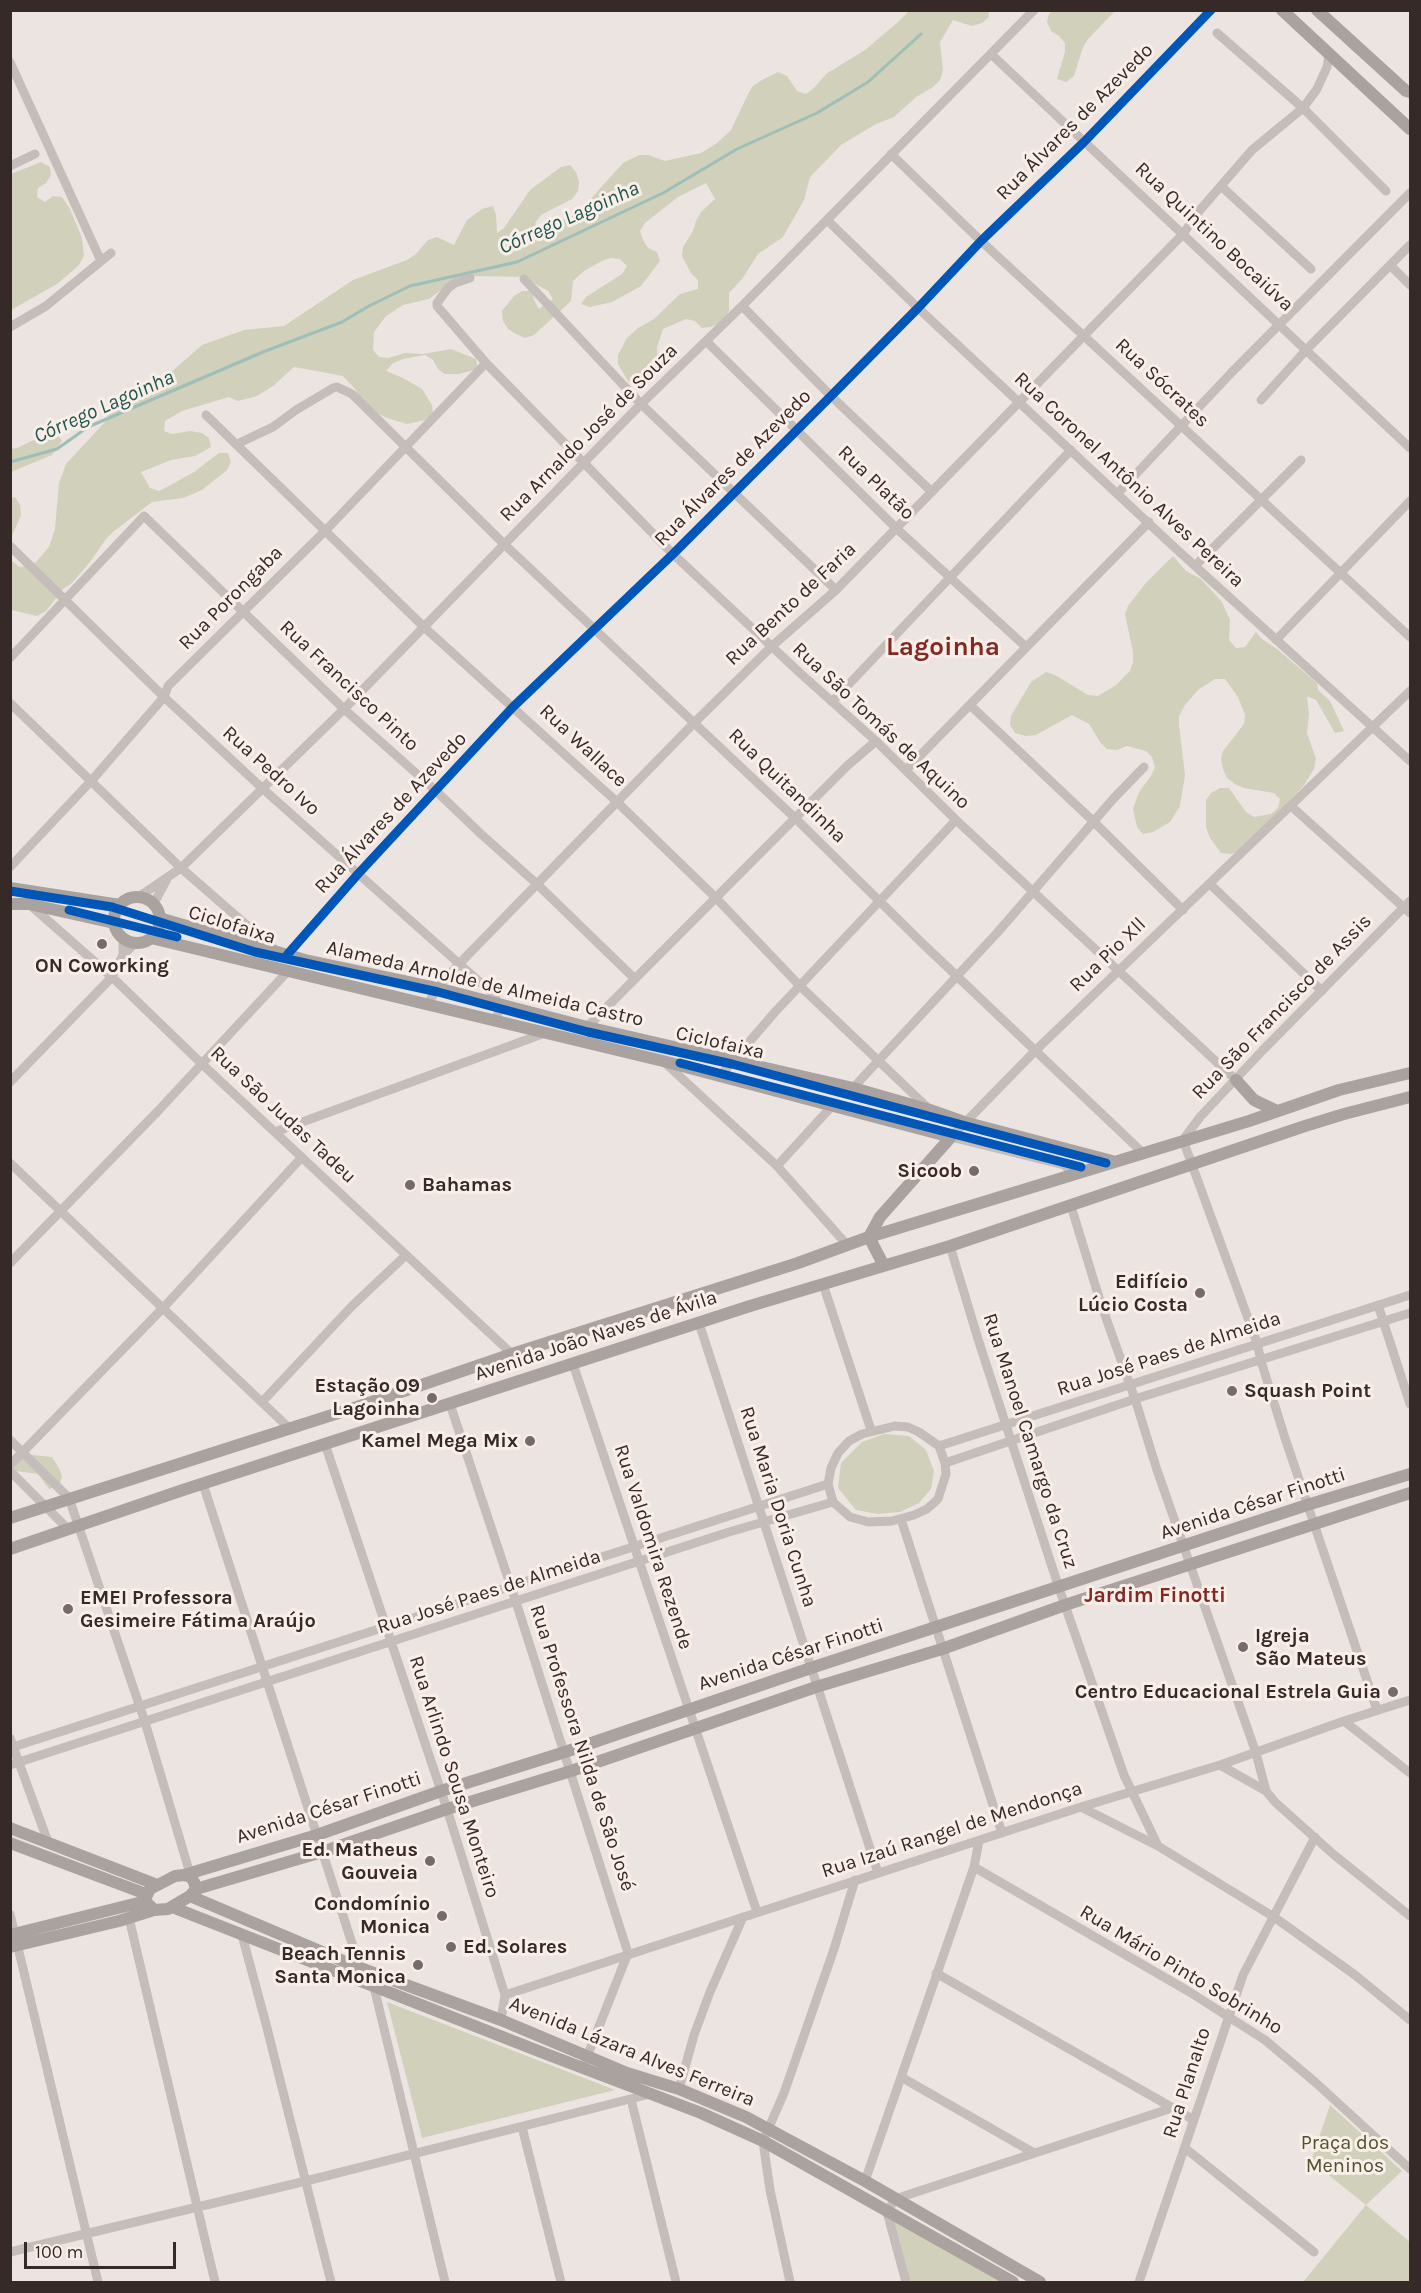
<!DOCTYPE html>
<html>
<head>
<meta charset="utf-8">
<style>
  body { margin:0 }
  #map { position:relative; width:1421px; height:2293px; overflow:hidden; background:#ece4e1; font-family:Karla,sans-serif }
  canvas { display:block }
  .frame { position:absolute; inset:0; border:12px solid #362a28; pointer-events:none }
  .scale { position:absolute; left:24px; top:2242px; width:152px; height:27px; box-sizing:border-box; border:3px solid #362a28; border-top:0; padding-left:8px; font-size:18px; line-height:21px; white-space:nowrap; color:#362a28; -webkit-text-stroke:4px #f9eee8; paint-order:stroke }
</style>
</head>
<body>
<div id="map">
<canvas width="1421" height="2293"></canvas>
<div class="frame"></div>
<div class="scale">100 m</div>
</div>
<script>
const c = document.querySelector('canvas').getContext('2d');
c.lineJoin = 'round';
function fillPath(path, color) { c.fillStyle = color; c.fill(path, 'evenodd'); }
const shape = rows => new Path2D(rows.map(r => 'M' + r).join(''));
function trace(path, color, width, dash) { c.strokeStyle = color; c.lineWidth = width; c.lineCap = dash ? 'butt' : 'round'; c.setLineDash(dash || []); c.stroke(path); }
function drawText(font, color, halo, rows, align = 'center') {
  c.font = font + ' Karla,sans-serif'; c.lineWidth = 6; c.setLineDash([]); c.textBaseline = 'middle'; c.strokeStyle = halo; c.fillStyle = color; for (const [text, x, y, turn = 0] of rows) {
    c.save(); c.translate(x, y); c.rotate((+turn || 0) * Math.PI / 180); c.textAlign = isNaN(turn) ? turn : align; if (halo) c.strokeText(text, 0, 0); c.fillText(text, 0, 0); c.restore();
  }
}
fillPath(shape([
  [909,11,988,11,989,17,982,23,972,26,953,20,940,42,943,70,940,80,933,87,916,97,894,117,876,124,841,145,810,177,804,200,783,237,758,254,742,279,729,293,729,311,725,320,711,327,702,328,695,321,686,319,663,329,657,347,658,366,654,375,646,381,637,384,628,381,618,364,618,355,627,338,638,328,654,319,680,294,698,289,698,280,691,273,682,256,683,247,693,231,696,221,701,212,715,199,706,183,678,197,645,223,640,231,643,240,648,248,657,252,660,261,641,286,612,302,590,307,581,304,586,297,622,274,627,266,620,259,611,258,602,261,584,271,573,281,571,301,534,335,525,338,516,334,508,329,503,321,502,311,514,296,522,291,532,291,534,300,539,309,553,299,548,291,523,277,473,276,445,287,429,299,403,305,386,316,374,332,373,350,379,357,388,358,405,353,423,354,451,349,476,359,478,369,459,374,445,374,438,369,433,360,425,355,403,359,393,363,386,371,403,378,422,389,432,405,433,415,425,420,407,424,387,418,377,413,361,399,356,390,343,376,294,367,273,386,257,396,238,401,229,397,182,411,165,421,164,431,172,434,190,431,202,433,209,438,211,447,195,456,171,460,141,472,150,488,159,491,167,487,194,472,219,453,228,453,231,462,227,470,202,490,183,498,152,502,113,532,106,539,90,562,72,583,63,589,46,611,37,616,11,610,10,559,19,567,27,566,36,562,49,547,55,529,59,483,66,464,105,422,113,404,161,381,202,345,244,330,284,326,353,280,407,260,416,254,428,240,437,237,454,245,467,220,482,209,493,206,496,215,497,233,504,228,530,190,561,167,570,165,576,172,579,182,578,191,572,199,541,215,535,223,541,230,550,224,577,214,623,163,639,155,648,155,665,161,701,153,717,143,731,130,748,94,753,86,762,80,778,72,787,76,797,91,806,94,814,88,826,74,865,50,898,22],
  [1052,11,1115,11,1088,39,1083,47,1074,76,1066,82,1057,79,1065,52,1065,43,1059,36,1051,31,1047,22,1049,14],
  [41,162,50,167,51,175,46,183,38,188,37,197,45,202,53,196,62,197,70,209,82,238,84,256,79,265,57,284,11,310,11,174],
  [56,432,62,441,52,455,11,472,11,449,17,448,44,435],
  [15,497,20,505,21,515,11,538,11,498],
  [1173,556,1186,571,1201,579,1222,602,1230,620,1229,640,1236,648,1245,647,1256,632,1262,639,1277,649,1317,683,1318,690,1330,701,1344,731,1335,733,1316,700,1307,696,1309,714,1307,733,1316,759,1314,769,1304,785,1278,813,1240,851,1231,854,1221,853,1210,838,1206,827,1206,800,1211,793,1220,788,1229,788,1246,812,1254,817,1271,814,1278,808,1280,799,1274,793,1244,788,1235,784,1227,778,1223,769,1221,759,1223,751,1244,724,1245,715,1238,697,1225,679,1215,679,1198,690,1185,705,1179,716,1179,725,1185,775,1180,806,1170,822,1153,832,1143,834,1137,827,1133,809,1139,792,1151,776,1155,767,1152,757,1146,751,1127,746,1117,750,1107,749,1100,742,1089,724,1072,715,1036,735,1026,736,1015,733,1010,725,1011,716,1031,682,1046,672,1055,675,1088,695,1098,696,1116,685,1130,671,1133,662,1133,652,1125,614,1128,606,1145,584],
  [884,1434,909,1436,926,1450,934,1471,931,1489,919,1503,900,1512,878,1514,856,1510,838,1488,841,1463,862,1442],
  [33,1455,52,1457,60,1470,62,1477,59,1486,49,1489,38,1474,16,1471,14,1468,16,1460],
  [387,2002,615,2090,422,2138],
  [1330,2105,1402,2171,1366,2205,1410,2242,1410,2282,1303,2282,1366,2205,1311,2161],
  [886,2214,1006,2282,906,2282]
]), '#d0d0bb');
trace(shape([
  [10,462,57,449,88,427,263,352,342,322,369,306,410,286,517,262,663,193,737,149,817,113,868,82,921,34]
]), '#9ebeb8', 3);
trace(shape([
  [1217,33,1303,108,1386,191],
  [991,54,1410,448],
  [10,62,101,261],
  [891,154,981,241,1410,637],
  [10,166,35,154],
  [1221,186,1311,269],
  [827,220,918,308,1173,546,1410,761],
  [1391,266,1410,285],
  [470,278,455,283,448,288,437,303,437,306,486,363,673,554,800,673,876,741,956,820,1236,1080],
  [524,279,641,404,836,590],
  [742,306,831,396,932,492],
  [10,327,46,306,111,253],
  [706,341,896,528,1026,647],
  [1261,400,1307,349,1410,245],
  [206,415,424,627,617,802,716,898,800,986,928,1108],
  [237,444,273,427,296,410,333,388,337,387,352,394,504,544,795,818,921,942,1142,1152],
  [1118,493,1232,372,1410,193],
  [10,546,164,697,262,788,492,993,500,1005,496,1021],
  [1195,566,1301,460],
  [1276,640,1410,501],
  [10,658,144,516,344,709,435,790,481,834,537,884,635,979],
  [832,702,1071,450],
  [10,703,181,868,274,949],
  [970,705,1093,821,1183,910],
  [906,770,1149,522],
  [1291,806,1410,913],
  [10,867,92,780,164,697,168,686,326,530,486,363],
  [1211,885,1322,991],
  [137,898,181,868,344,709,641,404,742,306,1034,10],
  [29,904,112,977,202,1064,512,1354],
  [153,905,167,879],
  [123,939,123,955],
  [287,955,358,874,513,707,673,554,831,396,918,308,981,241,1084,142,1211,10],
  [428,1004,437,988,459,964,694,723,771,647,836,590,1183,234,1200,210,1252,150,1303,108,1317,89,1327,67,1329,55],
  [587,1027,847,766,876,741],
  [663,1061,777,1166,848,1246],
  [719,1077,775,1012,956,820],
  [10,1082,112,977,123,955,135,943],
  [853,1088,997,933,1114,798,1144,767],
  [275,1132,545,1033],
  [10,1163,289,1428],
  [777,1166,832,1106],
  [1074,1174,1064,1165,951,1137,1036,1050,1410,691],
  [1071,1206,1101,1304,1135,1399,1157,1470,1256,1753,1266,1791],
  [950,1246,978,1339,1059,1588,1124,1775,1158,1846],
  [10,1263,158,1111,289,970],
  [823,1284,871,1430],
  [1378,1305,1410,1404],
  [699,1323,878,1873],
  [573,1364,757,1912],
  [262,1402,352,1306,406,1255],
  [450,1404,516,1602,628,1953,583,2067],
  [895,1426,908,1427,919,1432,939,1446,945,1463,946,1474,938,1499,927,1509,914,1515,892,1521,868,1522,850,1517,833,1502,828,1484,831,1468,838,1453,849,1441,862,1434,895,1426],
  [10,1440,69,1498,145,1722,191,1877],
  [325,1444,447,1809,505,1995,501,2020],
  [939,1446,1410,1295],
  [945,1463,1135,1399,1410,1313],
  [10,1465,164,1307,302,1157],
  [10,1471,68,1529],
  [203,1484,360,1968],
  [901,1519,1002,1833],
  [1377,1710,1285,1438,1261,1361,1257,1343,1183,1140,1200,1117,1262,1051,1410,901],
  [1344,1721,1410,1773],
  [10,1738,48,1842],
  [10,1748,828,1484],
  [10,1765,729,1532,833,1502],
  [1220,1765,1266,1791,1275,1802,1333,1854,1410,1916],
  [1081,1807,1158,1846,1274,1917,1355,1975,1410,2020],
  [974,1867,1188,1991,1265,2040,1315,2082,1410,2169],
  [10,1914,98,2282],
  [129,1918,215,2282],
  [242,1935,266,2024,331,2282],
  [936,1973,1194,2120],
  [374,1987,445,2282],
  [505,1995,1081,1807,1220,1765,1344,1721,1410,1700],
  [901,2077,1034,2153],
  [679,2089,694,2035,710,1992,743,1917],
  [631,2099,676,2282],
  [522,2127,561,2282],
  [1185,2148,1314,2252],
  [865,2181,974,1867,979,1841],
  [10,2252,306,2181,650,2094],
  [790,2282,770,2190,763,2141,784,2093,834,1949,855,1880],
  [906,2282,887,2212,895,2199,1172,2108],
  [1139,2282,1243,1975,1315,1837]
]), '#c5bdba', 9);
trace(shape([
  [1282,10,1410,129],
  [1317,10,1406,91,1410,92],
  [10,888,120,905],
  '114 920a23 23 0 1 1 46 0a23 23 0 1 1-46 0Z',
  [10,904,29,904,114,923],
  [159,918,305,960,437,988,587,1027,853,1088,930,1110,964,1122,1112,1161],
  [151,938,663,1061,951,1137,880,1217,869,1237],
  [1236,1080,1254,1100,1277,1111],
  [869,1237,883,1264],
  [10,1518,357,1407,512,1354,798,1263,869,1237,1249,1121,1339,1090,1410,1073],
  [10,1549,183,1490,750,1306,950,1246,1305,1126,1344,1114,1410,1097],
  [10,1828,155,1884],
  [10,1843,146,1894],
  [184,1875,317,1835,441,1791,565,1752,811,1668,1307,1505,1410,1474],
  [184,1875,191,1877,194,1882,196,1889,190,1896,168,1909,154,1910,148,1904,145,1899,150,1889,175,1876,184,1875],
  [196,1889,322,1852,447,1809,571,1771,816,1687,942,1649,1065,1605,1410,1493],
  [190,1896,360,1968,501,2020,627,2073,679,2089,746,2117,865,2181,1040,2282],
  [172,1907,541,2052,701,2113,763,2141,1013,2282],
  [10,1935,146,1901],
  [10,1947,119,1921,154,1910]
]), '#aaa29f', 12);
trace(shape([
  [10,891,112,907,255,952,438,992,588,1032,732,1064,1106,1163],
  [69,910,177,937],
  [287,955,358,874,513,707,673,554,831,396,918,308,981,241,1084,142,1211,10],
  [680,1063,1081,1167]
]), '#0057b8', 9);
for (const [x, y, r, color] of [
  [102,944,6,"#766b69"],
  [974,1171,6,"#766b69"],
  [410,1185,6,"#766b69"],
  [1200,1293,6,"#766b69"],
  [1232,1391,6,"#766b69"],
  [432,1398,6,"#766b69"],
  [530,1441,6,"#766b69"],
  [68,1609,6,"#766b69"],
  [1243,1647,6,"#766b69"],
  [1393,1692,6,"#766b69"],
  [430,1861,6,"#766b69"],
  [442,1916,6,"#766b69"],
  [451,1947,6,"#766b69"],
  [418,1965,6,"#766b69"]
]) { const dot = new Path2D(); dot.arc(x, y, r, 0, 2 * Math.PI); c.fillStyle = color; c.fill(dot); trace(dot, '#f9eee8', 2); }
drawText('20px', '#362a28', '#f9eee8', [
  ["Rua Álvares de Azevedo",1075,122,-45],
  ["Rua Quintino Bocaiúva",1214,237,43],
  ["Rua Sócrates",1162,383,43],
  ["Rua Arnaldo José de Souza",589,433,-45],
  ["Rua Álvares de Azevedo",733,468,-45],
  ["Rua Coronel Antônio Alves Pereira",1129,480,43],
  ["Rua Platão",876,483,44],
  ["Rua Porongaba",231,598,-45],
  ["Rua Bento de Faria",791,604,-43],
  ["Rua Francisco Pinto",349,686,43],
  ["Rua São Tomás de Aquino",881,726,43],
  ["Rua Wallace",583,746,43],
  ["Rua Pedro Ivo",271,771,42],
  ["Rua Quitandinha",787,786,44],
  ["Rua Álvares de Azevedo",391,813,-47],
  ["Ciclofaixa",232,925,17],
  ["Rua Pio Xll",1108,955,-44],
  ["Alameda Arnolde de Almeida Castro",485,984,13],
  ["Rua São Francisco de Assis",1282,1007,-46],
  ["Ciclofaixa",720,1043,13],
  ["Rua São Judas Tadeu",283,1115,43],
  ["Avenida João Naves de Ávila",596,1336,-18],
  ["Rua José Paes de Almeida",1169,1354,-18],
  ["Rua Manoel Camargo da Cruz",1030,1441,72],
  ["Avenida César Finotti",1253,1504,-18],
  ["Rua Maria Doria Cunha",778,1507,72],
  ["Rua Valdomira Rezende",653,1547,72],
  ["Rua José Paes de Almeida",489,1592,-18],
  ["Avenida César Finotti",791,1655,-18],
  ["Rua Professora Nilda de São José",582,1748,72],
  ["Rua Arlindo Sousa Monteiro",454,1777,72],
  ["Avenida César Finotti",329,1808,-18],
  ["Rua Izaú Rangel de Mendonça",952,1830,-18],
  ["Rua Mário Pinto Sobrinho",1181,1970,31],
  ["Avenida Lázara Alves Ferreira",632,2052,22],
  ["Rua Planalto",1187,2083,-72]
]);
drawText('bold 20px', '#362a28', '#f9eee8', [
  ["ON Coworking",102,966,"center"],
  ["Sicoob",962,1171],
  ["Bahamas",422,1185,"left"],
  ["Edifício",1188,1282],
  ["Lúcio Costa",1188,1305],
  ["Estação 09",420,1386],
  ["Lagoinha",420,1409],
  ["Squash Point",1244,1391,"left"],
  ["Kamel Mega Mix",518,1441],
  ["EMEI Professora",80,1598,"left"],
  ["Gesimeire Fátima Araújo",80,1621,"left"],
  ["Igreja",1255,1636,"left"],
  ["São Mateus",1255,1659,"left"],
  ["Centro Educacional Estrela Guia",1381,1692],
  ["Ed. Matheus",418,1850],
  ["Gouveia",418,1873],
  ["Condomínio",430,1904],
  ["Monica",430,1927],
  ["Ed. Solares",463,1947,"left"],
  ["Beach Tennis",406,1954],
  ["Santa Monica",406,1977]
], 'right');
drawText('20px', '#4c532d', '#f9eee8', [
  ["Praça dos",1345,2143],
  ["Meninos",1345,2166]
]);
drawText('italic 21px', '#1f564f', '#f9eee8', [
  ["Córrego Lagoinha",569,218,-24],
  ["Córrego Lagoinha",104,407,-24]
]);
drawText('bold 21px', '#822924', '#f9eee8', [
  ["Jardim Finotti",1155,1596]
]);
drawText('bold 26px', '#822924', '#f9eee8', [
  ["Lagoinha",943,648]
]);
</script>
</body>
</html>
